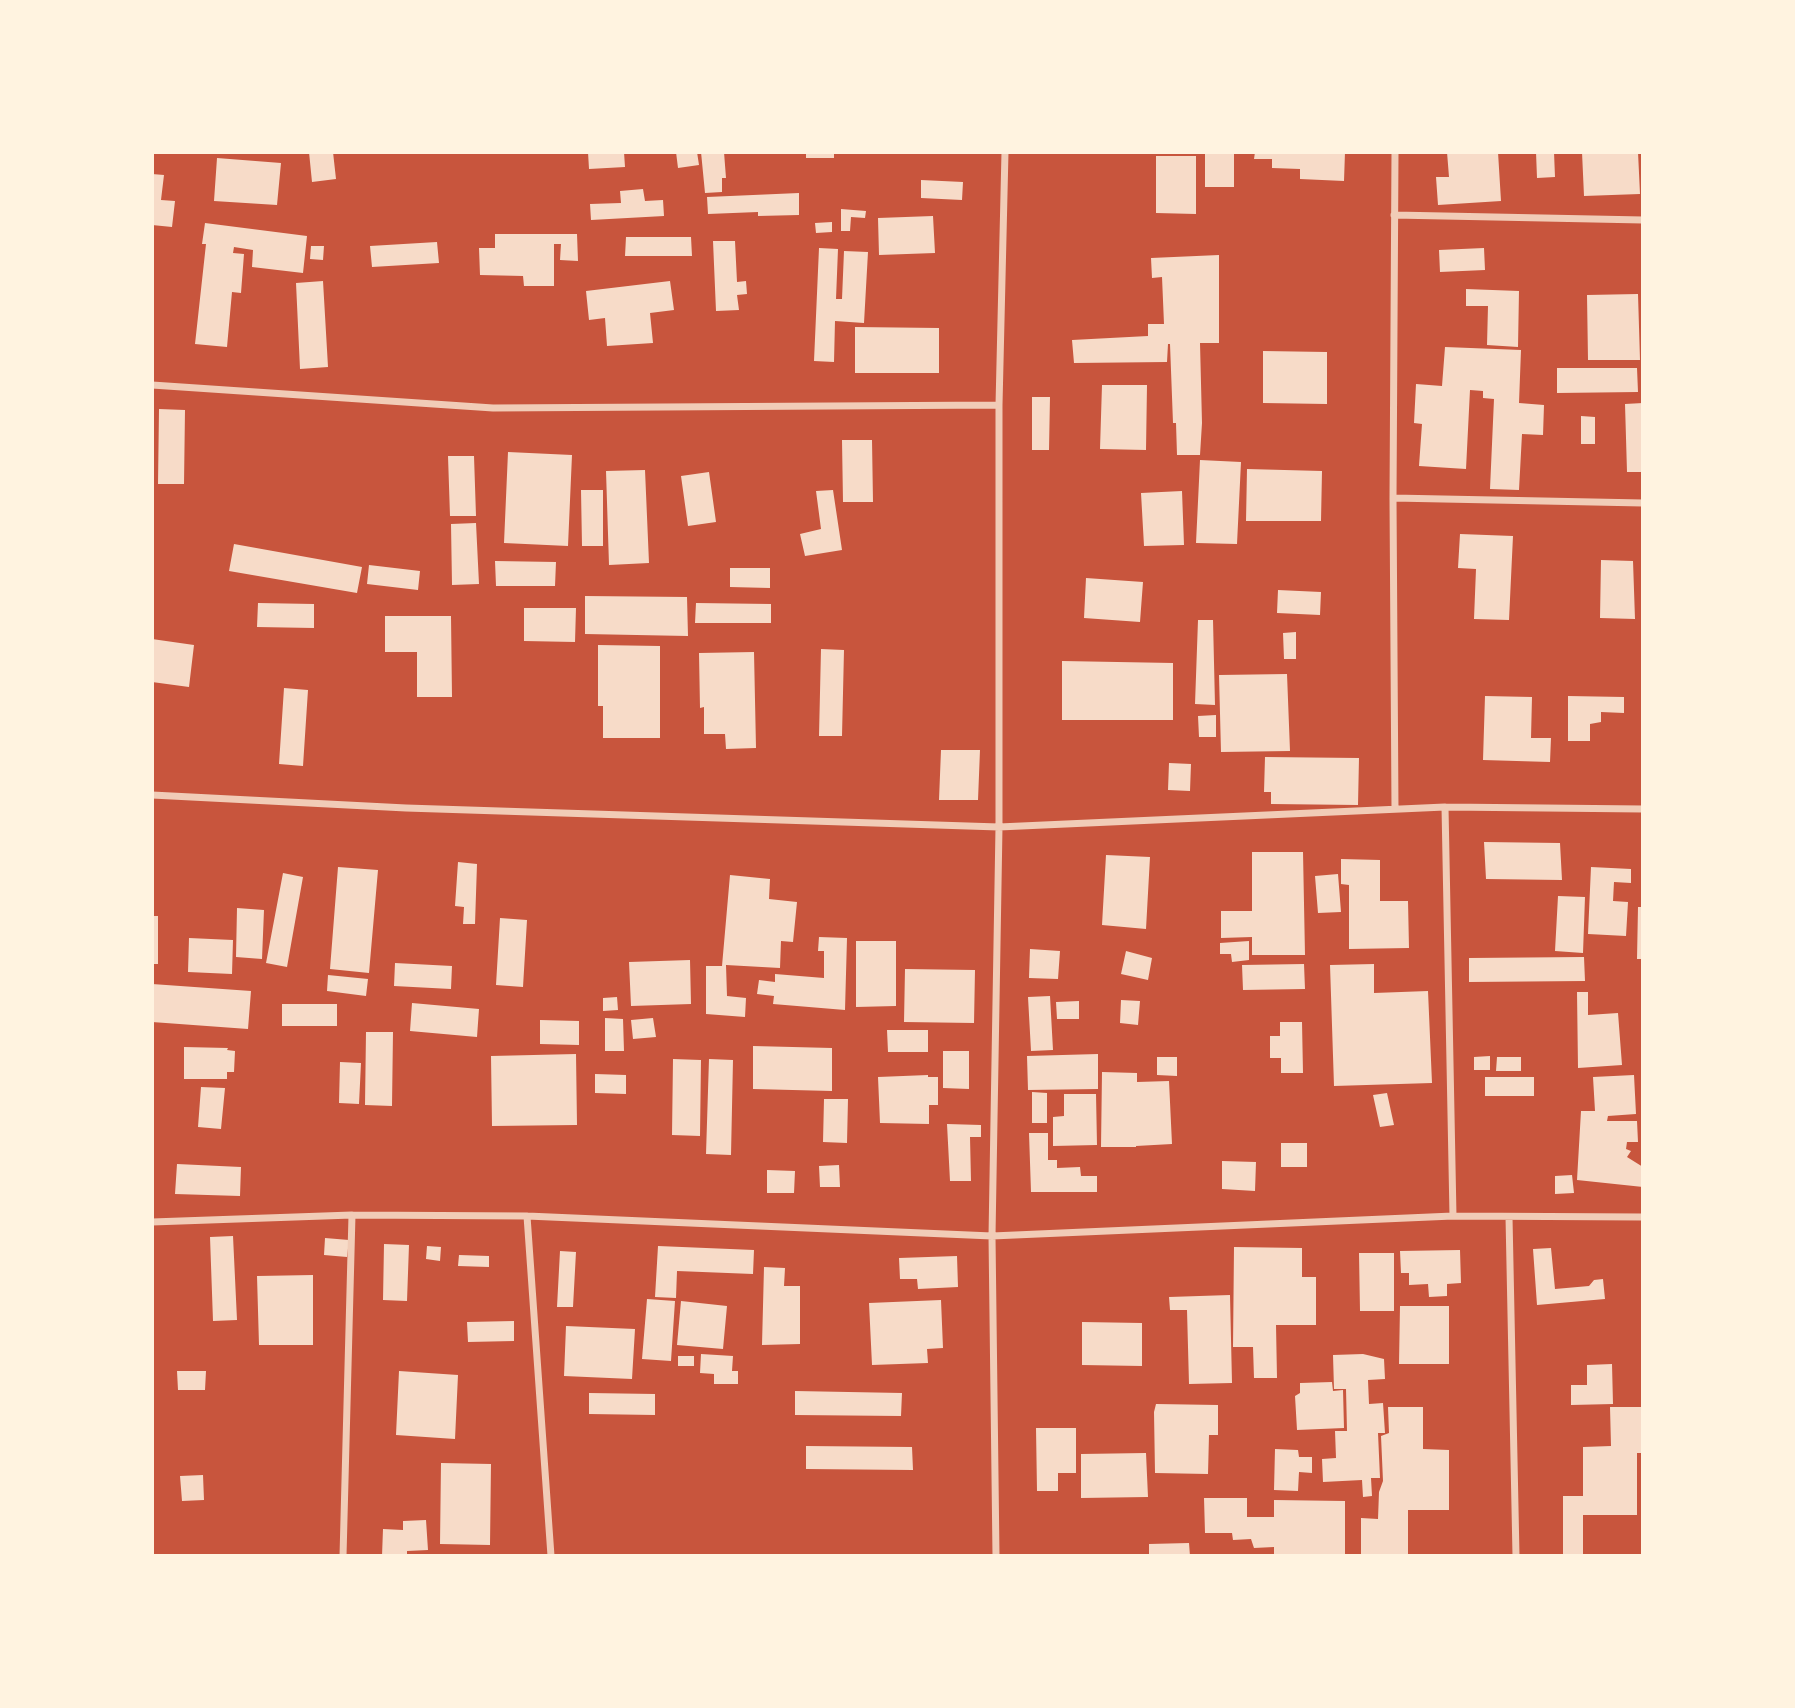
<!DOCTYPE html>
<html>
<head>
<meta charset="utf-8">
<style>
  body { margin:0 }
  #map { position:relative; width:1795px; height:1708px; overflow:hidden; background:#c8553d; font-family:Lora,serif }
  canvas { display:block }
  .frame { position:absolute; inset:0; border:154px solid #fff3e0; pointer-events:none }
</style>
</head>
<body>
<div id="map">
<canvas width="1795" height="1708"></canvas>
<div class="frame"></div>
</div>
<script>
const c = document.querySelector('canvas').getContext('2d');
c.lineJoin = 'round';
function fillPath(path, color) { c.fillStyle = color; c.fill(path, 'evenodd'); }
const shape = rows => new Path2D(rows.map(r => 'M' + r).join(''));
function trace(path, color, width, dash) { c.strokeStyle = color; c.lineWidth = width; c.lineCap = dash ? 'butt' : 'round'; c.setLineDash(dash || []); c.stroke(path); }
fillPath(shape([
  [309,152,333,152,336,179,312,182],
  [588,152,624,152,625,167,589,169],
  [676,152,697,152,699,165,678,168],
  [701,152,724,152,726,178,722,178,722,192,705,193],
  [806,152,834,152,834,158,806,158],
  [1205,152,1234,152,1234,187,1205,187],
  [1255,152,1345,152,1344,181,1300,179,1300,169,1272,168,1272,159,1254,159],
  [1447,152,1498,152,1501,201,1438,205,1436,177,1449,177],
  [1536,152,1554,152,1555,177,1537,178],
  [1582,152,1638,152,1640,194,1584,196],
  [1156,156,1196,156,1196,214,1156,213],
  [217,158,281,163,277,205,214,201],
  [152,174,164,175,161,200,175,201,172,227,152,225],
  [921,180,963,182,962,200,921,198],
  [643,189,645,201,663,200,664,216,591,220,590,204,621,203,620,191],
  [799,193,799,215,758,216,758,212,708,214,707,197],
  [841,209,866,211,865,218,851,217,850,231,841,231],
  [933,216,935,253,879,255,878,218],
  [832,222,832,232,816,233,815,223],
  [205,223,307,236,303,273,252,267,253,250,234,247,233,253,244,254,241,293,232,292,227,347,195,344,206,244,202,244],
  [495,234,577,234,578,261,560,260,561,244,554,244,554,286,524,286,523,276,480,275,479,248,495,248],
  [626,237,691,237,692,256,625,256],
  [713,241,735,241,737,282,746,281,747,294,737,295,739,310,716,311],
  [437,242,439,263,372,267,370,246],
  [311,246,324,246,323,260,310,259],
  [819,248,838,249,836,299,842,299,844,251,868,252,864,323,835,321,834,362,814,361],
  [1484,248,1485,270,1440,272,1439,250],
  [1219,255,1219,343,1200,343,1202,423,1200,455,1177,455,1176,423,1173,423,1170,344,1168,344,1167,362,1074,363,1072,340,1148,336,1148,324,1164,324,1162,277,1152,278,1151,258],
  [323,281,328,367,300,369,296,283],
  [670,281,674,310,650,313,653,343,607,346,605,318,589,320,586,291],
  [1466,289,1519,291,1518,347,1487,345,1488,306,1466,306],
  [1638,294,1640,360,1588,360,1587,295],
  [855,327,939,328,939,373,855,373],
  [1445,347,1521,350,1519,403,1544,405,1543,435,1522,434,1519,490,1490,489,1494,399,1483,398,1483,391,1470,390,1466,469,1419,466,1422,424,1414,423,1416,384,1442,386],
  [1263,351,1327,352,1327,404,1263,403],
  [1557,368,1637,368,1638,392,1557,393],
  [1102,385,1147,385,1146,450,1100,449],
  [1032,397,1050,397,1049,450,1032,450],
  [1643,403,1643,472,1627,472,1625,404],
  [159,409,185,410,184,484,158,484],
  [1581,416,1595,417,1595,444,1581,444],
  [842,440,872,440,873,502,843,502],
  [508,452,572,455,568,546,504,543],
  [448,456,474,456,476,516,450,516],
  [1200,460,1241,462,1237,544,1196,543],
  [1247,469,1322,471,1321,521,1246,521],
  [645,470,649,563,609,565,606,471],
  [709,472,716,522,688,526,681,476],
  [581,490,603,490,603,546,582,546],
  [833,490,842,550,805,556,800,534,821,529,816,491],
  [1182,491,1184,545,1144,546,1141,493],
  [476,523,479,584,452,585,451,524],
  [1460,534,1513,536,1509,620,1474,619,1476,569,1458,568],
  [234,544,362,567,357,593,229,571],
  [1601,560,1633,561,1635,619,1600,618],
  [495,561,556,562,555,586,496,586],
  [369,565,420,571,418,590,367,584],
  [730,568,770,568,770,588,730,587],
  [1086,578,1143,582,1140,622,1084,618],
  [1278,590,1321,592,1320,615,1277,613],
  [585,596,687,597,688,636,585,634],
  [258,603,314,604,314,628,257,627],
  [696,603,771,604,771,623,695,623],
  [524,608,576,608,575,642,524,641],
  [385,616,451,616,452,697,417,697,417,652,385,652],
  [1198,620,1213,620,1215,705,1195,704],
  [1296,632,1296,659,1284,659,1283,633],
  [152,639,194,645,189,687,152,682],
  [598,645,660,646,660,738,603,738,603,706,598,706],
  [821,649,844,650,842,736,819,736],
  [754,652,756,748,726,749,725,734,704,734,704,707,700,708,699,653],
  [1062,661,1173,663,1173,720,1062,720],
  [1287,674,1290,751,1221,752,1219,675],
  [284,688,308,690,303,766,279,764],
  [1485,696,1532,697,1531,738,1551,738,1550,762,1483,760],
  [1568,696,1624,697,1624,713,1601,712,1601,722,1590,724,1590,741,1568,741],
  [1216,715,1216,737,1199,737,1198,716],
  [941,750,980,750,978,800,939,800],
  [1265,757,1359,758,1358,805,1271,804,1271,792,1264,792],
  [1169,763,1191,764,1190,791,1168,790],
  [1484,842,1560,843,1562,880,1486,879],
  [1252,852,1303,852,1305,955,1252,955,1252,937,1221,938,1221,911,1252,911],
  [1106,855,1150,857,1146,929,1102,925],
  [1341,859,1380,860,1380,901,1408,901,1409,948,1349,949,1349,885,1341,884],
  [458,862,477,864,475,924,463,924,464,907,455,906],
  [338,867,378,870,369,973,330,969],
  [1591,867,1631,869,1631,883,1614,882,1613,901,1628,902,1626,936,1588,934],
  [283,873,303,877,287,967,266,963],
  [1338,874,1341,912,1318,913,1315,876],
  [730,875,770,879,769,899,797,902,793,942,781,941,780,968,726,965,727,996,746,998,745,1017,706,1014,706,966,722,966],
  [1558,896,1585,897,1583,953,1555,951],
  [1638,907,1643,907,1643,959,1637,959],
  [237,908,264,910,262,959,236,957],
  [152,916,158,916,158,964,152,964],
  [500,918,527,920,523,987,496,985],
  [819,937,847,938,845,1010,773,1004,774,996,757,994,759,980,775,982,775,974,824,978,824,951,818,951],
  [189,938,233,940,232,974,188,972],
  [856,941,896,941,896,1006,856,1007],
  [1249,941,1249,960,1232,962,1231,954,1220,954,1220,943],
  [1030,949,1060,951,1058,979,1029,978],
  [1126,951,1152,958,1148,980,1121,974],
  [1584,957,1585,981,1469,982,1469,958],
  [690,960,691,1004,631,1006,629,962],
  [395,963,452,966,451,989,394,986],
  [1304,964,1305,989,1243,990,1242,965],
  [1374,964,1374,993,1428,991,1432,1083,1334,1086,1330,965],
  [905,969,975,970,974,1023,904,1022],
  [328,975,368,979,366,996,327,991],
  [152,984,251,991,248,1029,152,1022],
  [1577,992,1588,992,1588,1015,1618,1013,1622,1065,1578,1068],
  [1050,996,1053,1050,1031,1051,1028,997],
  [617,997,618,1010,603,1011,603,998],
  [1121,1000,1140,1001,1138,1025,1120,1023],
  [1079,1001,1079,1019,1057,1019,1056,1002],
  [412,1003,479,1009,477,1037,410,1031],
  [282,1004,337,1004,337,1026,282,1026],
  [605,1018,623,1019,624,1051,605,1051],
  [653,1018,656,1037,633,1039,631,1020],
  [540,1020,579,1021,579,1045,540,1044],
  [1280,1022,1302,1022,1303,1073,1281,1073,1281,1058,1270,1058,1270,1036,1280,1036],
  [887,1030,928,1030,928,1052,888,1052],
  [366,1032,393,1032,392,1106,365,1105],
  [753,1046,832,1048,832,1091,753,1089],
  [184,1047,228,1048,227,1050,235,1051,234,1072,227,1072,227,1079,184,1079],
  [943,1051,969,1051,969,1089,943,1088],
  [576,1054,577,1125,492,1126,491,1056],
  [1098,1054,1098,1089,1028,1090,1027,1056],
  [1490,1056,1490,1070,1474,1070,1474,1057],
  [1157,1057,1177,1057,1177,1076,1157,1075],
  [1497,1057,1521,1057,1521,1071,1496,1071],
  [673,1059,701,1060,700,1136,672,1135],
  [709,1059,733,1060,731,1155,706,1154],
  [340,1062,361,1063,359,1104,339,1103],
  [1102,1072,1137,1073,1137,1082,1169,1081,1172,1144,1136,1146,1136,1147,1101,1147],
  [595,1074,626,1075,626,1094,595,1093],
  [928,1075,928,1077,938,1077,938,1105,929,1105,929,1124,880,1123,878,1077],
  [1634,1075,1636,1114,1608,1116,1607,1121,1637,1121,1638,1142,1627,1142,1626,1149,1631,1151,1627,1157,1643,1167,1643,1187,1577,1180,1581,1111,1595,1111,1593,1077],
  [1485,1077,1534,1077,1534,1096,1485,1096],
  [201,1087,225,1088,221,1129,198,1127],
  [1032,1092,1047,1093,1047,1123,1032,1123],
  [1387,1093,1394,1125,1380,1127,1373,1095],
  [1064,1094,1096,1094,1097,1145,1053,1146,1053,1117,1064,1116],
  [824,1099,848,1099,847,1143,823,1142],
  [947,1124,981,1125,981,1137,970,1137,971,1181,950,1181],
  [1029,1133,1048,1133,1048,1160,1057,1160,1057,1168,1080,1167,1081,1176,1097,1176,1097,1192,1031,1192],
  [1281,1143,1307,1143,1307,1167,1281,1167],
  [1222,1161,1256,1162,1255,1191,1222,1189],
  [177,1164,241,1167,240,1196,175,1194],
  [839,1165,840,1187,820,1187,819,1166],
  [767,1170,795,1171,794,1193,767,1193],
  [1572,1175,1574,1193,1555,1194,1555,1176],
  [233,1236,237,1320,213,1321,210,1237],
  [325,1238,349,1240,347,1257,324,1255],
  [384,1244,409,1245,407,1301,383,1300],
  [427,1246,441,1247,440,1261,426,1259],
  [658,1246,754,1250,753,1274,677,1271,676,1298,655,1297],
  [1234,1247,1302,1248,1302,1277,1316,1277,1316,1325,1276,1325,1277,1378,1254,1378,1253,1347,1233,1347],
  [1551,1248,1555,1289,1589,1286,1594,1280,1603,1279,1605,1299,1537,1305,1533,1249],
  [1460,1250,1461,1283,1447,1284,1447,1296,1429,1297,1428,1284,1409,1285,1409,1273,1401,1273,1400,1251],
  [560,1251,576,1252,573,1307,557,1307],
  [1359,1253,1394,1253,1394,1311,1360,1311],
  [459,1255,489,1256,489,1267,458,1266],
  [957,1256,958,1287,918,1289,917,1279,900,1279,899,1258],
  [764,1267,785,1268,784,1286,800,1286,800,1344,762,1345],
  [313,1275,313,1345,259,1345,257,1276],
  [1230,1295,1232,1383,1189,1384,1187,1310,1170,1310,1169,1297],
  [647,1299,675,1301,671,1361,642,1359],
  [941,1300,943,1348,927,1349,928,1363,872,1365,869,1303],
  [681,1301,727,1306,723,1349,677,1345],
  [1400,1306,1449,1306,1449,1364,1399,1364],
  [514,1321,514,1341,468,1342,467,1322],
  [1082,1322,1142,1323,1142,1366,1082,1365],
  [566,1326,635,1329,632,1379,564,1376],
  [701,1354,733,1356,732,1371,738,1371,738,1384,714,1384,714,1374,700,1373],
  [1363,1354,1384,1359,1385,1379,1368,1380,1369,1404,1383,1403,1385,1433,1378,1433,1380,1478,1371,1478,1372,1496,1363,1497,1362,1480,1323,1482,1322,1459,1336,1458,1335,1431,1347,1431,1346,1389,1334,1389,1333,1355],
  [678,1356,694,1356,694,1366,678,1366],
  [1612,1364,1613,1404,1571,1405,1571,1385,1587,1385,1587,1365],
  [177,1371,206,1371,205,1390,178,1390],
  [399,1371,458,1375,455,1439,396,1435],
  [1332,1382,1333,1391,1343,1390,1344,1428,1297,1430,1295,1396,1300,1393,1300,1383],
  [795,1391,902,1393,901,1416,795,1415],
  [589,1393,655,1394,655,1415,589,1414],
  [1156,1404,1218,1405,1218,1435,1209,1435,1208,1474,1155,1473,1154,1412],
  [1388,1407,1423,1407,1423,1449,1449,1450,1449,1510,1408,1510,1408,1556,1361,1556,1361,1518,1378,1519,1379,1492,1383,1481,1381,1436,1389,1433],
  [1610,1407,1643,1407,1643,1453,1637,1453,1637,1515,1583,1515,1583,1556,1563,1556,1563,1496,1583,1496,1583,1447,1611,1446],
  [1036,1428,1076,1428,1076,1473,1058,1473,1058,1491,1037,1491],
  [806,1446,912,1447,913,1470,806,1469],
  [1275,1449,1298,1450,1299,1457,1312,1457,1312,1473,1299,1472,1298,1491,1274,1490],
  [1146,1453,1148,1497,1081,1498,1081,1454],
  [441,1463,491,1464,490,1545,440,1544],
  [203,1475,204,1500,182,1501,180,1476],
  [1204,1498,1247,1498,1247,1517,1274,1517,1274,1500,1345,1501,1345,1556,1274,1556,1274,1547,1254,1548,1251,1539,1233,1540,1232,1533,1205,1533],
  [426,1520,428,1550,407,1551,407,1556,382,1556,383,1529,403,1530,403,1521],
  [1189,1543,1190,1556,1149,1556,1149,1544]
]), '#f7dbc8');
trace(shape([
  [1395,152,1393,498,1395,809],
  [1394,215,1643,220],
  [152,385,493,408,999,405],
  [1393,498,1643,503],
  [152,795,406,808,999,827,1445,807,1643,809],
  [1445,807,1453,1216],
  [527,1216,551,1556],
  [1509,1217,1516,1556],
  [152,1222,352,1215,527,1216,992,1236,1453,1216,1643,1217],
  [343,1556,352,1215],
  [996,1556,992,1236,999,827,999,405,1005,152]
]), '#f1ccb7', 7);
</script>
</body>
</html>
